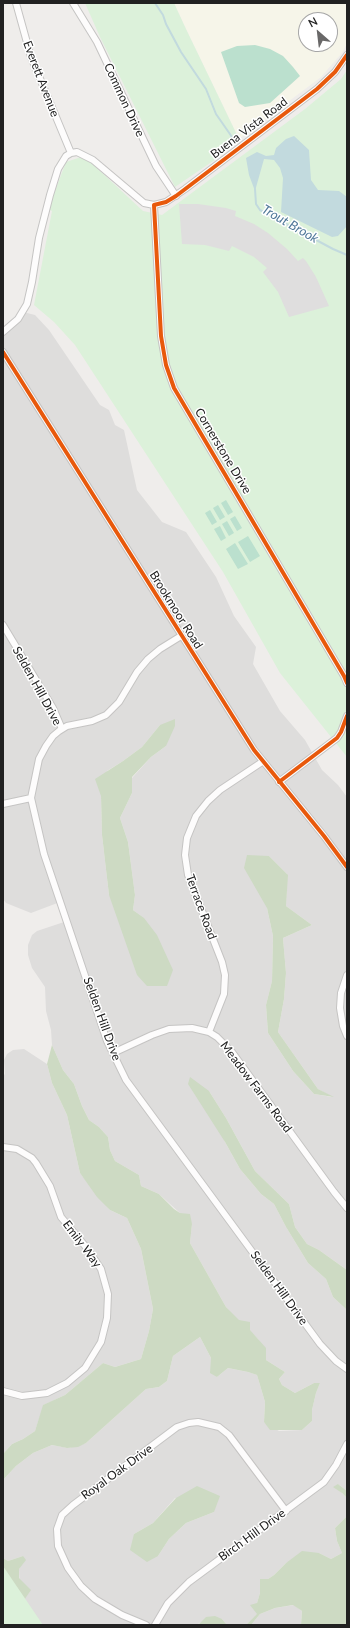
<!DOCTYPE html>
<html>
<head>
<meta charset="utf-8">
<style>
  body { margin:0 }
  #map { position:relative; width:350px; height:1628px; overflow:hidden; background:#efedeb; font-family:Lato,sans-serif }
  canvas { display:block }
  .frame { position:absolute; inset:0; border:4px solid #212121; pointer-events:none }
  .north { position:absolute; left:298px; top:12px; width:40px; height:40px; box-sizing:border-box; background:#fff; border:1px solid #a6a6a6; border-radius:50%; rotate:332deg; font-size:11px; font-weight:700; line-height:16px; text-align:center; color:#212121 }
  .north::after { content:''; display:block; margin:auto; width:14px; height:18px; background:#696868; clip-path:polygon(50% 0,100% 100%,50% 72%,0 100%) }
</style>
</head>
<body>
<div id="map">
<canvas width="350" height="1628"></canvas>
<div class="frame"></div>
<div class="north">N</div>
</div>
<script>
const c = document.querySelector('canvas').getContext('2d');
c.lineJoin = 'round';
function fillPath(path, color) { c.fillStyle = color; c.fill(path, 'evenodd'); }
const shape = rows => new Path2D(rows.map(r => 'M' + r).join(''));
function trace(path, color, width, dash) { c.strokeStyle = color; c.lineWidth = width; c.lineCap = dash ? 'butt' : 'round'; c.setLineDash(dash || []); c.stroke(path); }
function drawText(font, color, halo, rows, align = 'center') {
  c.font = font + ' Lato,sans-serif'; c.lineWidth = 3; c.setLineDash([]); c.textBaseline = 'middle'; c.strokeStyle = halo; c.fillStyle = color; for (const [text, x, y, turn = 0] of rows) {
    c.save(); c.translate(x, y); c.rotate((+turn || 0) * Math.PI / 180); c.textAlign = isNaN(turn) ? turn : align; if (halo) c.strokeText(text, 0, 0); c.fillText(text, 0, 0); c.restore();
  }
}
fillPath(shape([
  [23,312,35,315,49,330,100,405,109,410,115,425,124,430,137,490,162,522,186,532,216,577,234,616,256,647,253,664,280,711,305,740,322,770,338,785,347,797,347,1270,319,1250,307,1244,295,1227,289,1204,255,1171,226,1118,209,1091,225,1142,240,1169,261,1194,274,1204,286,1227,308,1263,326,1279,333,1297,347,1310,347,1491,338,1484,342,1493,347,1498,347,1516,335,1528,337,1541,342,1553,331,1559,319,1553,286,1563,274,1575,268,1579,260,1579,260,1593,257,1603,258,1614,246,1625,227,1625,222,1619,199,1623,198,1625,21,1625,19,1569,23,1556,8,1561,3,1558,3,1480,16,1466,33,1453,52,1445,68,1448,86,1443,146,1389,159,1387,167,1381,173,1356,200,1337,211,1358,217,1377,228,1368,248,1372,257,1375,265,1402,264,1422,279,1431,302,1430,312,1421,312,1410,316,1393,320,1383,314,1383,295,1393,282,1385,279,1379,285,1372,266,1360,258,1339,233,1316,226,1307,190,1243,192,1224,159,1194,141,1186,139,1175,115,1161,110,1150,108,1137,99,1127,89,1120,82,1106,74,1084,63,1070,52,1045,51,1030,46,1011,45,987,32,968,28,955,28,945,32,935,37,931,67,921,60,902,31,913,6,903,3,899,3,332],
  [160,725,166,746,151,757,132,778,132,793,120,818,128,842,135,895,133,910,144,918,109,895,102,835,101,796,107,771,123,761,142,747],
  [269,856,287,874,286,906,312,925,283,938,286,973,284,999,278,1032,318,1089,332,1097,314,1094,293,1071,268,1033,266,1005,272,981,273,936,267,908],
  [175,1498,214,1512,186,1523,169,1539,158,1556,134,1534,153,1523],
  [24,1049,47,1064,52,1083,67,1115,80,1173,110,1210,127,1218,141,1249,153,1309,149,1331,141,1359,115,1367,103,1363,65,1395,44,1405,35,1431,23,1439,12,1444,3,1454,3,1076,5,1074,4,1060,7,1054,13,1050],
  [294,1605,302,1611,301,1625,251,1625,260,1614,275,1608]
]), '#dedddc');
fillPath(shape([
  [174,3,347,3,347,44,341,54,321,77,239,139,186,29],
  [306,20,330,20,330,44,306,44]
]), '#f6f5e9');
fillPath(shape([
  [175,719,175,726,166,746,151,757,132,777,132,793,120,818,128,842,135,895,133,910,144,918,157,935,173,970,167,986,147,986,137,975,109,895,102,835,101,796,95,779,123,761,142,747,160,725],
  [247,855,269,856,288,875,286,906,312,925,283,938,286,973,284,999,278,1032,318,1089,334,1097,314,1094,293,1071,268,1033,266,1005,272,981,273,936,267,908,244,868],
  [52,1045,63,1070,74,1084,82,1106,89,1120,99,1127,108,1137,110,1150,115,1161,139,1175,141,1186,159,1194,174,1209,180,1213,190,1214,192,1224,190,1243,226,1307,239,1320,250,1322,250,1330,266,1348,266,1360,285,1372,279,1379,282,1385,295,1393,314,1383,320,1383,316,1393,312,1410,312,1421,302,1430,270,1430,264,1422,265,1402,257,1375,248,1372,228,1368,217,1377,210,1373,211,1358,200,1337,173,1356,167,1381,159,1387,146,1389,86,1443,78,1447,67,1448,52,1445,33,1453,16,1466,3,1480,3,1454,12,1444,23,1439,35,1431,43,1405,65,1395,103,1363,115,1367,141,1359,149,1331,153,1309,141,1249,127,1218,110,1210,97,1197,80,1173,67,1115,52,1083,47,1064],
  [190,1077,209,1091,226,1118,255,1171,289,1204,295,1227,307,1244,319,1250,347,1270,347,1310,333,1297,326,1279,308,1263,286,1227,274,1204,261,1194,240,1169,225,1142,188,1084],
  [338,1484,347,1491,347,1498,342,1493,333,1487],
  [197,1486,220,1496,214,1512,186,1523,169,1539,158,1556,147,1562,130,1550,134,1534,153,1523,176,1498],
  [347,1516,347,1625,301,1625,302,1611,293,1605,275,1608,260,1614,251,1625,246,1625,257,1614,250,1605,257,1603,260,1593,260,1579,268,1579,274,1575,286,1563,302,1551,319,1553,331,1559,342,1553,337,1541,335,1528],
  [23,1556,26,1560,19,1569,19,1578,31,1590,20,1606,3,1616,3,1558,8,1561],
  [215,1616,222,1619,227,1625,198,1625,206,1617]
]), '#cddac3');
fillPath(shape([
  [85,3,174,3,186,29,239,139,216,159,175,187,100,37],
  [347,70,347,757,280,673,223,572,75,345,54,322,34,305,52,211,48,209,66,162,84,156,143,211,162,215,305,109,341,79],
  [3,1566,43,1625,3,1625]
]), '#dcf1da');
fillPath(shape([
  [255,45,270,49,283,56,293,67,300,76,270,103,245,107,239,103,221,52,237,46],
  [226,500,233,512,228,515,221,503],
  [218,505,225,517,220,520,213,508],
  [210,510,217,522,212,525,205,513],
  [235,516,242,528,237,531,230,519],
  [227,521,234,533,229,536,222,524],
  [220,526,226,538,221,541,214,529],
  [248,536,260,556,250,562,238,542],
  [235,543,248,564,238,569,226,549]
]), '#bbe0ce');
fillPath(shape([
  [179,204,198,204,226,208,236,211,235,216,254,224,268,233,287,249,298,261,303,258,306,261,316,277,329,306,289,317,278,292,263,272,267,268,254,257,232,246,229,251,205,245,182,244]
]), '#dfdede');
fillPath(shape([
  [294,136,309,150,311,180,318,190,339,191,347,197,347,226,338,236,332,237,281,212,283,178,280,168,274,160,264,159,255,191,249,175,246,158,257,152,266,156,274,155,276,148,286,139]
]), '#c2dade');
trace(shape([
  [155,3,163,15,166,24,181,52,206,89,216,114,232,137],
  [255,189,256,204,260,210,333,249,347,255]
]), '#c2dade', 2);
const street = shape([
  [16,3,31,57,71,153],
  [73,3,97,42,156,166,176,196],
  [154,205,161,336,166,365,174,388,344,676,347,683],
  [3,332,18,319,27,304,32,282,39,238,50,195,58,169,66,156,71,153,77,152,93,160,144,203,154,205,166,202,185,189,317,89,335,72,347,55],
  [3,352,254,750,324,836,347,867],
  [3,625,53,708,62,729],
  [181,636,160,649,148,659,137,672,119,702,106,715,92,721,67,726,59,731,53,736,46,746,39,759,31,798,44,854,107,1041,126,1080,320,1344,336,1361,347,1369],
  [279,782,337,738,341,732,347,716],
  [3,804,31,798],
  [347,975,341,993,340,1008,343,1026,347,1036],
  [209,1032,224,994,225,975,222,962,188,875,185,855,187,838,196,816,208,801,220,790,262,762],
  [113,1053,152,1035,169,1029,192,1028,209,1032,217,1037,232,1052,334,1192,347,1208],
  [3,1147,17,1149,32,1158,36,1163,50,1186,61,1217,86,1247,101,1269,108,1294,107,1318,101,1342,85,1368,67,1383,47,1393,22,1396,3,1391],
  [146,1625,122,1615,95,1599,81,1586,68,1568,58,1546,57,1529,62,1515,73,1505,177,1427,189,1423,198,1422,219,1427,229,1435,286,1511],
  [155,1625,168,1603,189,1582,324,1482,336,1465,347,1444]
]);
trace(street, '#c5c4c3', 8);
trace(street, '#fdfcfc', 6);
trace(shape([
  [347,55,335,72,317,89,176,196,166,202,154,205,161,336,166,365,174,388,344,676,347,683],
  [3,352,254,750,324,836,347,867],
  [279,782,337,738,341,732,347,716]
]), '#e8590c', 4);
drawText('12px', '#212121', '#fff', [
  ["Everett Avenue",41,79,69],
  ["Common Drive",124,100,65],
  ["Buena Vista Road",249,128,-37],
  ["Cornerstone Drive",223,451,59],
  ["Brookmoor Road",176,610,58],
  ["Selden Hill Drive",37,686,61],
  ["Terrace Road",201,907,70],
  ["Selden Hill Drive",102,1019,70],
  ["Meadow Farms Road",256,1087,53],
  ["Emily Way",82,1244,53],
  ["Selden Hill Drive",279,1288,54],
  ["Royal Oak Drive",117,1472,-36],
  ["Birch Hill Drive",252,1535,-36]
]);
drawText('italic 13px', '#507899', '#fff', [
  ["Trout Brook",290,224,30]
]);
</script>
</body>
</html>
